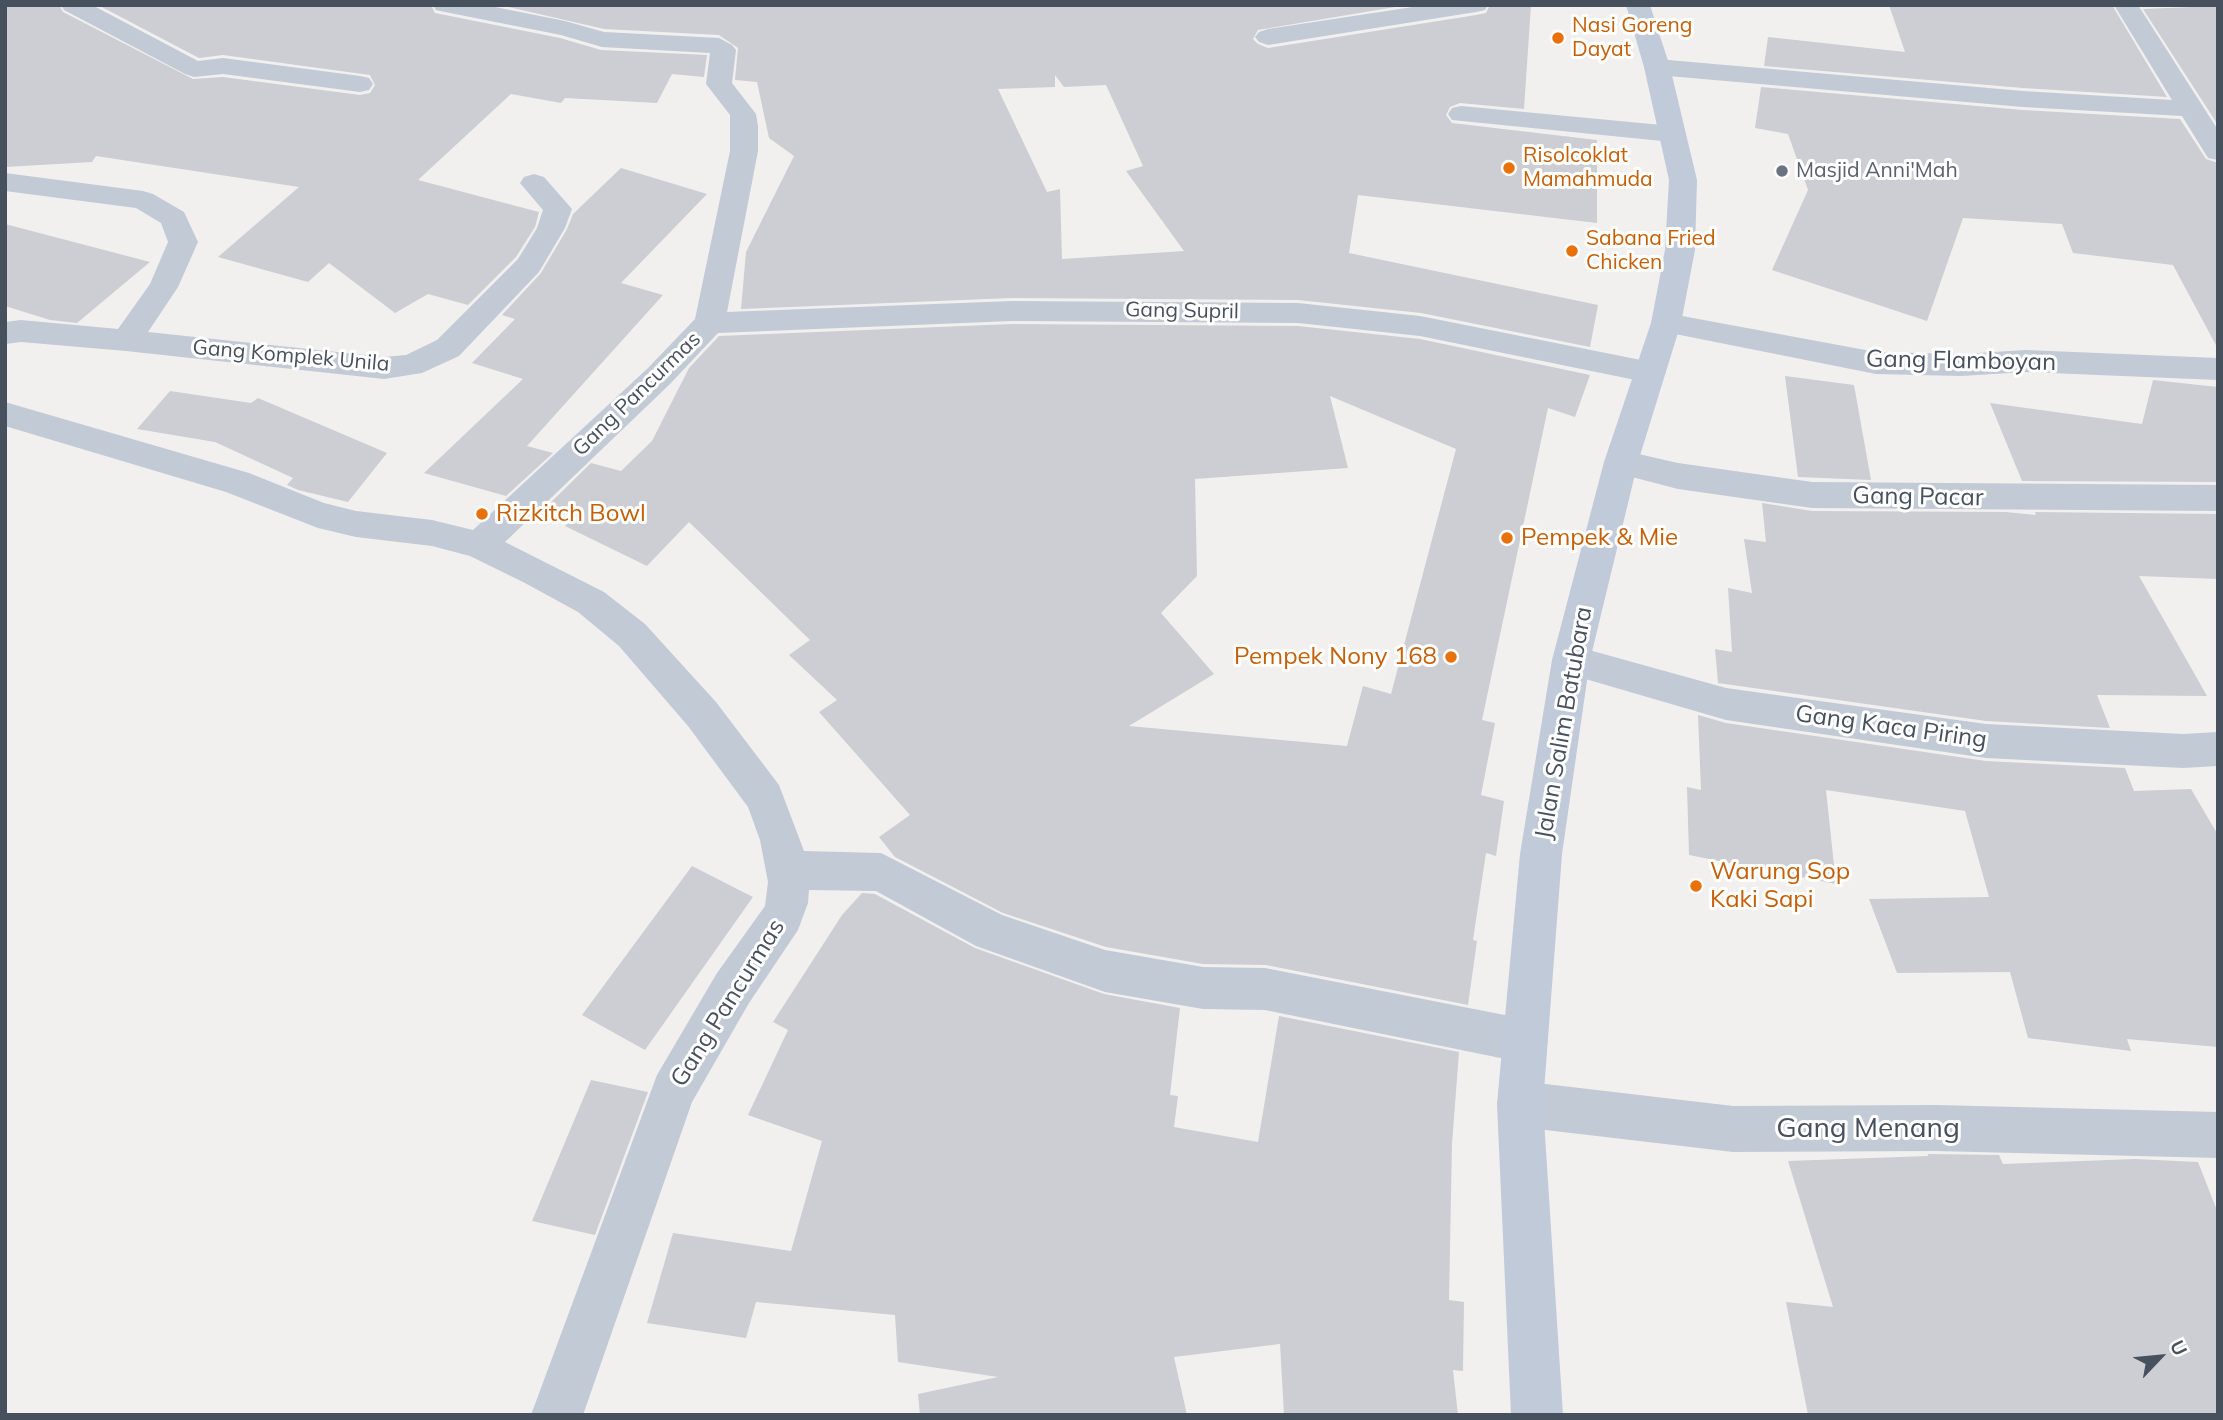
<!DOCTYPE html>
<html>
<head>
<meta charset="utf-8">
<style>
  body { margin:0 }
  #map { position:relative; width:2223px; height:1420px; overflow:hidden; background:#f2efef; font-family:Mulish,sans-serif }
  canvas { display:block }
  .frame { position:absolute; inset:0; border:7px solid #47505d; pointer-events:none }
  .north { position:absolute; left:2125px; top:1322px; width:70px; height:70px; -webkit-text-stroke:5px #fff; paint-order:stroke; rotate:64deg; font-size:19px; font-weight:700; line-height:28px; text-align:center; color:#47505d }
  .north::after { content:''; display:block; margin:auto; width:24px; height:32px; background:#47505d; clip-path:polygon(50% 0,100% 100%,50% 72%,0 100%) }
</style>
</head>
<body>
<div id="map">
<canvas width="2223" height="1420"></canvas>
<div class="frame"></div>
<div class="north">U</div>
</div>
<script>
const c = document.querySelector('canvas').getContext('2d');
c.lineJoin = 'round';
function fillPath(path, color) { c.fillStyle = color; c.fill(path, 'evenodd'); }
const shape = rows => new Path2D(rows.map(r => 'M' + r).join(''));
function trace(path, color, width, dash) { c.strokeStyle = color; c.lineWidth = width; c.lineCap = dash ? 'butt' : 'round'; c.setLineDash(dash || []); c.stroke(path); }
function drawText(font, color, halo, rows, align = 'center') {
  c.font = font + ' Mulish,sans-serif'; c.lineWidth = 6; c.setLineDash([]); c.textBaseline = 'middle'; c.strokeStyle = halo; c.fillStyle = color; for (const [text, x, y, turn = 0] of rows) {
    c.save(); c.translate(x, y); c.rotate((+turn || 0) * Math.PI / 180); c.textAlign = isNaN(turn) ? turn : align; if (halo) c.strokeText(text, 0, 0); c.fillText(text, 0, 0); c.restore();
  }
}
fillPath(shape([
  [5,5,59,5,63,12,193,79,223,77,360,95,370,93,375,85,370,75,223,55,199,58,98,5,431,5,435,13,560,38,601,50,707,55,704,77,672,74,657,103,565,98,561,103,511,94,418,180,539,212,535,227,516,257,468,305,428,294,395,313,329,263,308,282,218,257,299,187,96,156,92,162,5,167],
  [500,5,1407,5,1258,30,1253,39,1258,44,1268,48,1476,15,1486,13,1490,5,1531,5,1524,109,1460,103,1450,107,1446,115,1452,123,1597,140,1597,223,1358,195,1349,253,1598,305,1590,347,1421,313,1298,300,1012,298,741,309,746,252,794,156,769,138,757,82,735,80,738,48,719,35,604,29],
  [1055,75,1064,87,1106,85,1143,166,1126,171,1184,251,1062,259,1060,189,1047,192,998,89,1055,87],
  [1889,5,2112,5,2167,97,2023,88,1764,66,1768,37,1905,52],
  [2218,6,2218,125,2143,9],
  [1761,87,2023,110,2180,119,2206,159,2218,163,2218,349,2173,265,2073,253,2062,224,1963,218,1927,321,1772,270,1808,190,1788,134,1755,128],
  [621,168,707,194,621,283,663,295,527,446,553,453,506,496,424,473,523,379,472,363,515,319,502,315,541,273,567,229,573,214],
  [5,224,150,262,77,323,50,320,5,306],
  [1012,324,1298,326,1420,339,1590,375,1575,417,1548,408,1482,720,1495,723,1481,795,1504,801,1496,856,1486,853,1473,940,1477,941,1468,1005,1266,965,1203,964,1106,947,1003,913,895,857,879,837,910,815,819,712,837,700,789,655,810,640,689,522,647,566,565,526,575,516,545,508,591,463,621,471,652,441,689,368,719,336],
  [1330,396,1456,449,1391,694,1363,686,1347,746,1129,726,1214,674,1161,613,1197,576,1195,479,1348,468],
  [1785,376,1854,385,1871,480,1798,477],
  [2153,380,2218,387,2218,482,2022,481,1990,403,2142,424],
  [170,391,251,403,258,398,387,453,348,502,298,490,287,485,293,478,215,442,137,429],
  [1762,503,1812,511,2006,512,2036,515,2035,512,2218,514,2218,579,2139,576,2207,696,2097,695,2110,728,1986,721,1718,683,1715,649,1732,652,1728,588,1752,593,1744,539,1766,542],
  [1698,715,1726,723,1986,761,2125,768,2134,791,2191,789,2218,835,2218,1047,2127,1039,2131,1051,2028,1038,2010,972,1897,973,1869,899,1989,897,1965,811,1826,790,1836,884,1689,855,1687,787,1701,790],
  [692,866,753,897,645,1050,582,1015],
  [862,893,875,894,975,948,1104,994,1180,1008,1170,1095,1178,1096,1174,1127,1258,1142,1279,1016,1459,1052,1452,1144,1449,1300,1464,1302,1463,1371,1453,1370,1458,1415,1284,1415,1280,1344,1174,1357,1187,1415,920,1415,918,1394,998,1377,898,1362,895,1315,756,1302,746,1338,647,1323,673,1233,791,1251,822,1141,748,1115,788,1030,773,1022,842,915],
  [591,1080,648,1092,595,1235,532,1221],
  [1928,1154,1999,1155,2003,1164,2135,1159,2198,1162,2218,1213,2218,1415,1808,1415,1786,1302,1833,1307,1788,1161,1928,1156]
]), '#ccced4');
fillPath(shape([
  [61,5,92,5,198,61,223,58,360,76,369,78,373,84,369,90,360,92,223,74,194,77,185,74,64,10,61,5],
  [433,5,485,5,565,21,604,32,719,38,732,45,736,50,732,83,756,114,758,126,758,151,727,312,1012,301,1298,303,1420,316,1661,364,1666,372,1661,380,1650,383,1420,336,1298,323,1012,321,718,333,670,384,505,542,604,592,645,624,716,702,779,785,804,851,881,853,1002,915,1105,950,1203,967,1265,968,1525,1019,1541,1025,1548,1041,1541,1057,1525,1063,1265,1010,1203,1009,1105,992,976,946,876,891,809,890,808,903,798,930,749,1003,692,1102,583,1415,531,1415,657,1075,717,973,765,906,768,882,760,840,748,807,688,726,619,646,578,612,525,583,470,556,432,546,356,537,318,528,226,492,5,426,5,402,249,473,324,503,356,511,432,520,473,530,648,368,695,319,730,151,730,115,706,84,710,53,602,47,561,35,445,12,436,10,433,5],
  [1426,5,1488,5,1485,10,1476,12,1268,45,1259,42,1255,37,1259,32,1268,29,1426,5],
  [2114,5,2138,5,2218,130,2218,160,2208,158,2182,116,2023,107,1657,75,1648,72,1644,67,1648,62,1657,59,2023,91,2172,100,2114,5],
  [1461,106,1672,126,1682,128,1686,134,1682,140,1672,142,1452,120,1448,114,1452,108,1461,106],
  [5,173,143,191,153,194,184,212,198,242,178,287,148,332,384,357,406,355,437,340,518,259,537,228,543,210,520,183,524,177,534,174,544,177,572,209,565,228,539,272,459,356,422,373,384,379,126,351,21,342,5,344,5,322,21,320,118,329,150,284,168,242,161,223,136,208,5,191,5,173],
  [1666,313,1876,352,1961,354,2026,350,2218,358,2218,380,2026,372,1961,376,1876,374,1655,330,1651,323,1655,316,1666,313],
  [1621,450,1678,463,1812,482,2218,485,2218,511,1812,508,1678,489,1609,471,1604,462,1609,453,1621,450],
  [1571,645,1726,688,1986,724,2183,734,2218,732,2218,766,2183,768,1986,758,1726,720,1558,671,1552,660,1558,649,1571,645],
  [1520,1081,1733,1106,1936,1105,2218,1112,2218,1158,1936,1151,1733,1152,1520,1127,1504,1120,1497,1104,1504,1088,1520,1081]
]), '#c2cad5');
fillPath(shape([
  [1626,5,1650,5,1670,67,1697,180,1695,250,1681,323,1638,462,1590,660,1562,854,1543,1104,1563,1415,1511,1415,1497,1104,1520,854,1552,660,1604,462,1651,323,1665,250,1669,180,1644,67,1626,5]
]), '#c1cad9');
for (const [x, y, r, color] of [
  [1558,38,7,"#e8710a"],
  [1509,168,7,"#e8710a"],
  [1782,171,7,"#6b7280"],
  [1572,251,7,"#e8710a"],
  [482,514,7,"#e8710a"],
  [1507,538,7,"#e8710a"],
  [1451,657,7,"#e8710a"],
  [1696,886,7,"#e8710a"]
]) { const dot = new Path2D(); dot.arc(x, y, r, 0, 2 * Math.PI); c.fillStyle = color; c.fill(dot); trace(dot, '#fff', 2.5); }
drawText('21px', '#c56008', '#fff', [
  ["Nasi Goreng",1572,26],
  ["Dayat",1572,50],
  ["Risolcoklat",1523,156],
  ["Mamahmuda",1523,180],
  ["Sabana Fried",1586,239],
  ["Chicken",1586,263]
], 'left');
drawText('21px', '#5b616d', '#fff', [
  ["Masjid Anni'Mah",1796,171]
], 'left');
drawText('21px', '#47505d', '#fff', [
  ["Gang Supril",1182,311,1],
  ["Gang Komplek Unila",291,356,5],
  ["Gang Pancurmas",637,394,-44]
]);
drawText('24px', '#47505d', '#fff', [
  ["Gang Flamboyan",1961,361,1],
  ["Gang Pacar",1918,497,1],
  ["Jalan Salim Batubara",1564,723,-80],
  ["Gang Kaca Piring",1891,727,8],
  ["Gang Pancurmas",728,1003,-58]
]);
drawText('24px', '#c56008', '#fff', [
  ["Rizkitch Bowl",496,514],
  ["Pempek & Mie",1521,538],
  ["Pempek Nony 168",1437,657,"right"],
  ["Warung Sop",1710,872],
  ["Kaki Sapi",1710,900]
], 'left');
drawText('28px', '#47505d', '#fff', [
  ["Gang Menang",1868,1129]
]);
</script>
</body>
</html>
